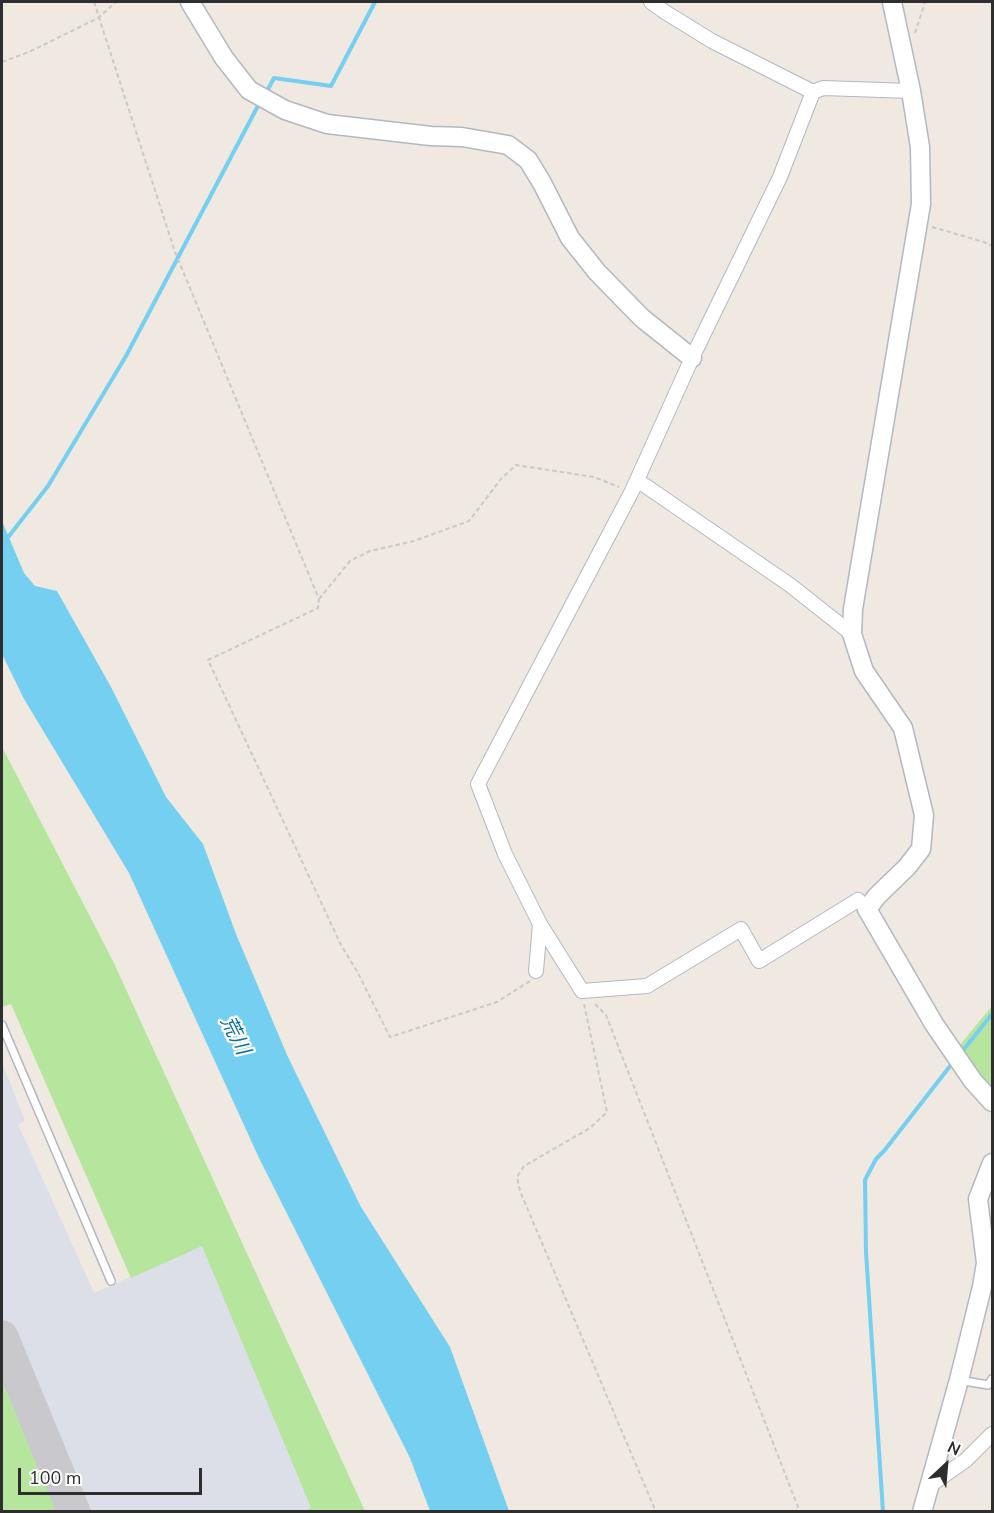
<!DOCTYPE html>
<html>
<head>
<meta charset="utf-8">
<style>
  body { margin:0 }
  #map { position:relative; width:994px; height:1513px; overflow:hidden; background:#efe9e1; font-family:"Nunito Sans",sans-serif }
  canvas { display:block }
  .frame { position:absolute; inset:0; border:3px solid #2e2e2e; pointer-events:none }
  .north { position:absolute; left:916px; top:1435px; width:60px; height:60px; -webkit-text-stroke:4px #fff; paint-order:stroke; rotate:26deg; font-size:16px; font-weight:700; line-height:24px; text-align:center; color:#2e2e2e }
  .north::after { content:''; display:block; margin:auto; width:21px; height:27px; background:#2e2e2e; clip-path:polygon(50% 0,100% 100%,50% 72%,0 100%) }
  .scale { position:absolute; left:18px; top:1468px; width:184px; height:27px; box-sizing:border-box; border:3px solid #2e2e2e; border-top:0; padding-left:8px; font-size:18px; line-height:21px; white-space:nowrap; color:#2e2e2e; -webkit-text-stroke:4px #fff; paint-order:stroke }
</style>
</head>
<body>
<div id="map">
<canvas width="994" height="1513"></canvas>
<div class="frame"></div>
<div class="north">N</div>
<div class="scale">100 m</div>
</div>
<script>
const c = document.querySelector('canvas').getContext('2d');
c.lineJoin = 'round';
function fillPath(path, color) { c.fillStyle = color; c.fill(path, 'evenodd'); }
const shape = rows => new Path2D(rows.map(r => 'M' + r).join(''));
function trace(path, color, width, dash) { c.strokeStyle = color; c.lineWidth = width; c.lineCap = dash ? 'butt' : 'round'; c.setLineDash(dash || []); c.stroke(path); }
function drawText(font, color, halo, rows, align = 'center') {
  c.font = font + ' "Nunito Sans","Noto Sans JP",sans-serif'; c.lineWidth = 4.5; c.setLineDash([]); c.textBaseline = 'middle'; c.strokeStyle = halo; c.fillStyle = color; for (const [text, x, y, turn = 0] of rows) {
    c.save(); c.translate(x, y); c.rotate((+turn || 0) * Math.PI / 180); c.textAlign = isNaN(turn) ? turn : align; if (halo) c.strokeText(text, 0, 0); c.fillText(text, 0, 0); c.restore();
  }
}
fillPath(shape([
  [2,1062,25,1121,18,1124,94,1293,202,1245,311,1508,303,1512,84,1511,2,1320]
]), '#dcdee8');
fillPath(shape([
  [2,747,113,961,365,1511,303,1511,311,1508,202,1246,131,1278,11,1004,2,1007],
  [992,1006,992,1102,954,1052],
  [2,1369,57,1509,49,1512,2,1511]
]), '#b6e59e');
fillPath(shape([
  [2,521,24,573,35,586,57,591,111,687,166,797,203,844,236,934,287,1055,361,1207,450,1347,509,1511,430,1511,410,1458,259,1158,129,873,24,699,2,654]
]), '#75cff0');
trace(shape([
  [266,93,274,78,331,86,375,2],
  [2,545,48,486,126,356,260,102],
  [961,1053,992,1014],
  [883,1512,866,1252,865,1180,876,1159,884,1151,954,1061]
]), '#75cff0', 4);
trace(shape([
  [2,1337,74,1512]
]), '#c9c8cc', 33);
const lane = shape([
  [2,1025,111,1281],
  [959,1380,988,1385,992,1379]
]);
const street = shape([
  [651,2,665,12,712,41,813,92],
  [637,480,790,585,852,634],
  [867,909,858,900,759,961,741,929,647,986,582,991,540,924,505,854,478,784,632,491,692,358,780,177,813,92,823,88,911,91],
  [536,971,540,924],
  [929,1486,966,1460,992,1434]
]);
const secondary = shape([
  [190,2,224,58,249,90,285,110,327,124,431,136,462,137,508,145,528,160,542,183,570,238,597,272,642,318,692,358],
  [892,2,911,91,920,147,921,204,853,609,852,634,864,671,903,728,924,815,921,849,907,867,877,896,867,909,934,1024,973,1081,992,1102],
  [922,1512,959,1380,982,1287,986,1263,978,1199,992,1163]
]);
trace(lane, '#b4b7c1', 10);
trace(street, '#b4b7c1', 16);
trace(secondary, '#b4b7c1', 21);
trace(shape([
  [94,2,175,252,319,599,318,608,208,660,341,945,358,973,390,1037,497,1002,530,981],
  [915,33,925,2],
  [2,62,29,52,98,18,116,2],
  [932,227,984,242,992,246],
  [319,599,350,561,370,551,414,541,469,521,501,479,516,465,594,477,619,487],
  [584,1004,607,1112,590,1128,524,1166,517,1177,520,1191,656,1512],
  [595,1004,606,1015,800,1512]
]), '#c9c9c9', 2, [4.5, 3]);
trace(lane, '#fff', 7);
trace(street, '#fff', 14);
trace(secondary, '#fff', 18);
drawText('italic 20px', '#0d6fa3', '#fff', [
  ["荒川",234,1036,63]
]);
</script>
</body>
</html>
